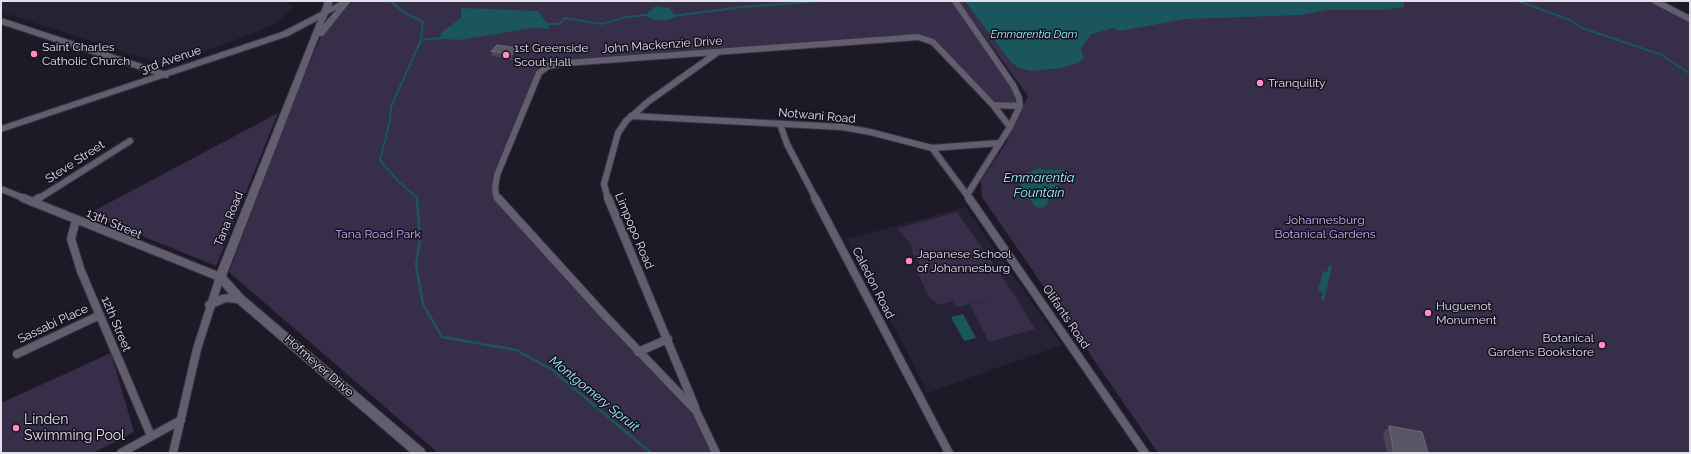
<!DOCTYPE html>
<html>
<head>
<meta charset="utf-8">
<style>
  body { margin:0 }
  #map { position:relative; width:1691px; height:454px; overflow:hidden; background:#1d1927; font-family:Raleway,sans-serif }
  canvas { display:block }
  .frame { position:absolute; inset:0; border:2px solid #e3e0ea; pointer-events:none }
</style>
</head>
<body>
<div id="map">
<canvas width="1691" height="454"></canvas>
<div class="frame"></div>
</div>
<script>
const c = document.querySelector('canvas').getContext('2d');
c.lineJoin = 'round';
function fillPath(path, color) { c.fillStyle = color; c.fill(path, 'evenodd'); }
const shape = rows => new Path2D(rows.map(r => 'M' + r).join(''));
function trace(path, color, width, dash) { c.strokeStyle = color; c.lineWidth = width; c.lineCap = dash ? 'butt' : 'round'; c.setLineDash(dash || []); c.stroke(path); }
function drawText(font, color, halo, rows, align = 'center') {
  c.font = font + ' Raleway,sans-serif'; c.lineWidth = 3; c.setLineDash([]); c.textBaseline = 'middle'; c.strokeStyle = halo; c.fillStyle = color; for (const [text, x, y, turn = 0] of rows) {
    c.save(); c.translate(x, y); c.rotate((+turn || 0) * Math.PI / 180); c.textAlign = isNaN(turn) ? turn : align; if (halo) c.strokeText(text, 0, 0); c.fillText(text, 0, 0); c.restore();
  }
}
fillPath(shape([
  [1,1,286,1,293,7,276,24,168,66,1,12],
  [965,207,1062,345,927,393,916,369,847,239]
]), '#272135');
fillPath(shape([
  [354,1,951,1,1013,88,1016,103,993,101,935,39,911,34,564,60,543,72,497,177,497,197,698,407,716,453,438,453,229,272,294,100,330,15],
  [959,1,1651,1,1690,21,1690,453,1158,453,982,197,981,181,1006,143,1028,96],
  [278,113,216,266,88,214],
  [957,212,1014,294,1035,329,989,342,970,305,993,299,957,307,952,301,938,305,936,302,930,299,915,268,920,265,911,251,913,246,897,229],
  [111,353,134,432,93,453,1,453,1,403]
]), '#372e4a');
fillPath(shape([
  [965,1,1404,1,1404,7,1384,10,1327,10,1302,15,1187,19,1119,31,1114,28,1091,34,1081,49,1084,59,1076,64,1060,68,1032,71,1019,68,1010,61],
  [656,6,669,8,676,16,668,20,653,20,645,15],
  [461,8,538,11,548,24,550,29,532,28,459,40,440,39,441,33,461,18],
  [1040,167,1042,170,1064,170,1063,179,1060,178,1059,181,1061,181,1057,190,1051,199,1048,198,1047,201,1049,202,1042,209,1035,206,1027,196,1023,196,1020,188,1021,181,1026,174],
  [1329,265,1332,266,1324,301,1321,300,1323,292,1318,290,1323,271,1327,272],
  [963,314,976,338,964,341,951,317]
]), '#1a565c');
trace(shape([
  [390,1,402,11,423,22,421,40,443,38],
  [1518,1,1570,20,1582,28,1662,55,1690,74],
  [673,16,742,7,820,1],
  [545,24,559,24,565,18,601,24,627,17,646,15],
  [418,199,398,181,380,160,390,121,391,107,421,40]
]), '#1a565c', 2);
trace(shape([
  [417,198,420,240,416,265,423,304,442,337,516,350,551,369,651,453]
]), '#1a565c', 2.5);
const streetFar1 = shape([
  [955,1,1013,85,1019,98,1020,106,1010,127,967,195,970,199],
  [1655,1,1690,19],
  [1,21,166,75],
  [993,105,1010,127],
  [631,116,842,127,870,132,932,148,1000,143],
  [780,124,787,144,816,199],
  [932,148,967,195],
  [1,189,26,199],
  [38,199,130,141],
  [499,199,496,196,495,188,497,175,539,73,548,66,566,63,918,37,933,42,993,105,1020,106],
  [608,199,604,184,618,133,626,121,649,101,718,52]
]);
const street = shape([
  [23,198,220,277,197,349,173,453],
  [498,198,607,318,696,411,716,453],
  [608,198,695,407],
  [815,198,949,453],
  [969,198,1145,453],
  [33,202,39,198],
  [76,220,71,239,81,271,151,436],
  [638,352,668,339],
  [17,354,100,315],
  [121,453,181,420]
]);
const secondary = shape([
  [325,1,333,1,331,7,341,1,351,1,323,36,319,36,226,276,244,296,424,449,426,453,411,453,237,303,226,302,210,309,206,308,205,305,206,302,221,295,229,294,215,277,318,20,288,36,1,132,1,126,282,32,321,12,325,1],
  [337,9,323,25,328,14,337,9]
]);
trace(streetFar1, '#383440', 8);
trace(street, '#383440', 10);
trace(secondary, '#383440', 2);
trace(streetFar1, '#625d6f', 6);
trace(street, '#625d6f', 8);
fillPath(secondary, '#625d6f');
fillPath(shape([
  [518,48,519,53,513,60,492,56,491,51],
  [1389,426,1428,453,1387,453,1383,434]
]), '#494554');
fillPath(shape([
  [518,48,519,53,513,60,512,55]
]), '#302c3b');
const building = shape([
  [497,45,518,48,512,55,491,51,497,45],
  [1389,426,1422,432,1428,453,1394,453,1389,426]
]);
fillPath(building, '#595564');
trace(building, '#6f6b79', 1);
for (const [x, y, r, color] of [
  [34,54,4,"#fd8ebf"],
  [506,55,4,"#fd8ebf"],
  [1260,83,4,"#fd8ebf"],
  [909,261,4,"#fd8ebf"],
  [1428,313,4,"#fd8ebf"],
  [1602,345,4,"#fd8ebf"],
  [16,428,4,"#fd8ebf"]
]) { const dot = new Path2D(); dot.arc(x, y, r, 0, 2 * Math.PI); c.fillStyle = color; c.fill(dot); trace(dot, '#14101e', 1.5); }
drawText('italic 11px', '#9ef5ff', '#14101e', [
  ["Emmarentia Dam",1034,35]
]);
drawText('12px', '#e3e0ea', '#14101e', [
  ["John Mackenzie Drive",662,45,-4],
  ["3rd Avenue",171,60,-19],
  ["Notwani Road",817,116,5],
  ["Steve Street",75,162,-33],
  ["Tana Road",229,219,-68],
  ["13th Street",114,224,23],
  ["Limpopo Road",634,231,67],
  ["Caledon Road",873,283,63],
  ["Olifants Road",1066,317,56],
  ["Sassabi Place",53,324,-25],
  ["12th Street",116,324,67],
  ["Hofmeyer Drive",319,366,41]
]);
drawText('12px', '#e3e0ea', '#14101e', [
  ["Saint Charles",42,47],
  ["Catholic Church",42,61],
  ["1st Greenside",514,48],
  ["Scout Hall",514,62],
  ["Tranquility",1268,83],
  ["Japanese School",917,254],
  ["of Johannesburg",917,268],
  ["Huguenot",1436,306],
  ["Monument",1436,320],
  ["Botanical",1594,338,"right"],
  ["Gardens Bookstore",1594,352,"right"]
], 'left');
drawText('12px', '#cab4fe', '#14101e', [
  ["Johannesburg",1325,220],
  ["Botanical Gardens",1325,234],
  ["Tana Road Park",378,234]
]);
drawText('italic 13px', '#9ef5ff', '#14101e', [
  ["Emmarentia",1039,178],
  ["Fountain",1039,193],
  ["Montgomery Spruit",594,394,39]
]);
drawText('14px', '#e3e0ea', '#14101e', [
  ["Linden",24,420],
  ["Swimming Pool",24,436]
], 'left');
</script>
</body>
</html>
